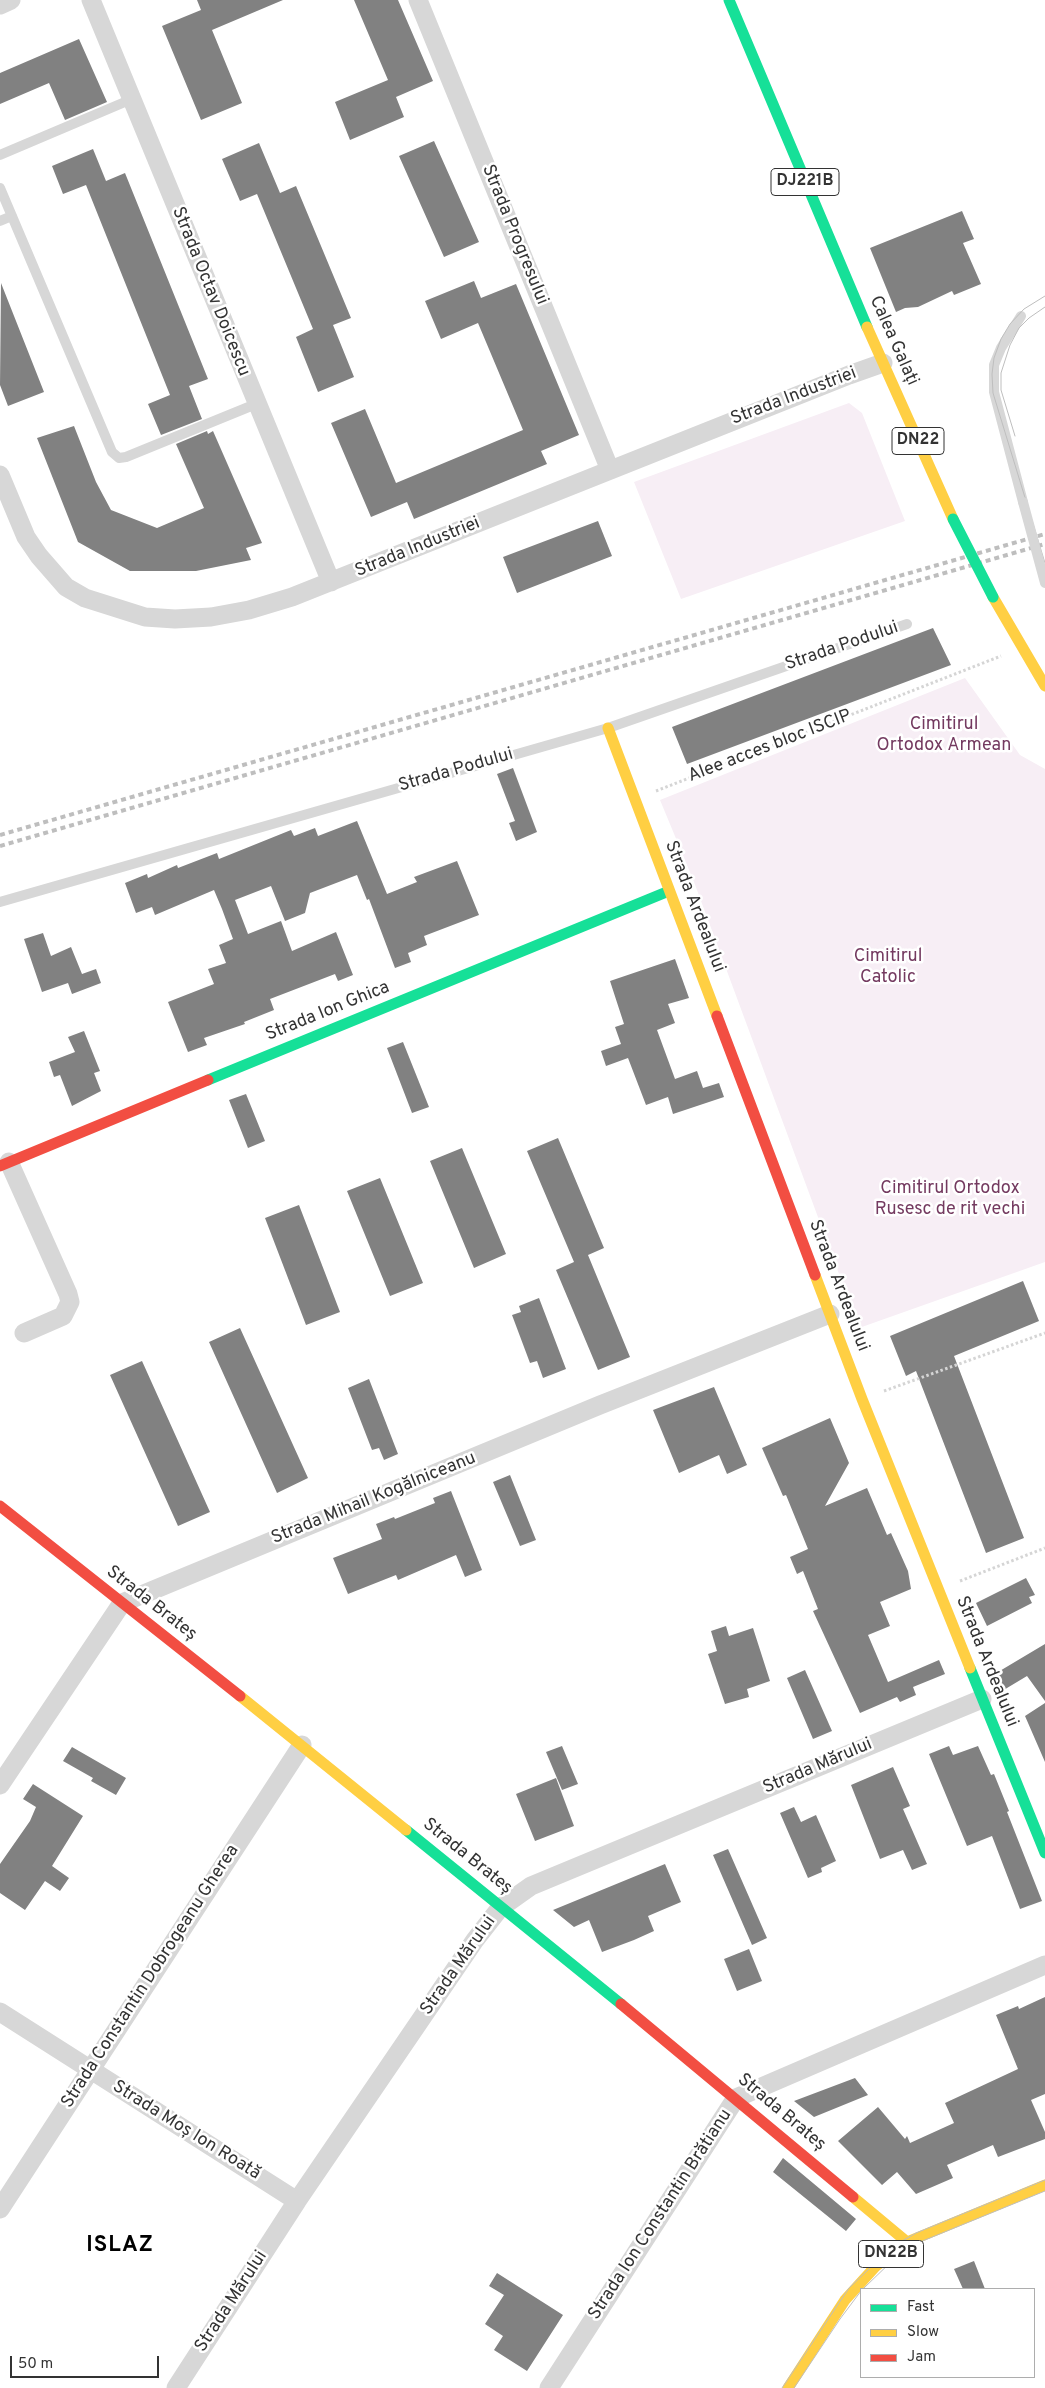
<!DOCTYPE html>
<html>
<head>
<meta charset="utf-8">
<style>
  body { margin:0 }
  #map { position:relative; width:1045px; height:2388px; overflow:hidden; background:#fff; font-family:Overpass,sans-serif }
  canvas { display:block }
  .legend { position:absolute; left:860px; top:2288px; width:175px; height:90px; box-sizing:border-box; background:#fff; border:1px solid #adadad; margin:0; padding:6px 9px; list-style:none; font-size:15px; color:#333 }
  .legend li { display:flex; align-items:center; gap:10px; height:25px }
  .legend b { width:25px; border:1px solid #adadad }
  .scale { position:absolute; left:10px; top:2356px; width:149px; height:22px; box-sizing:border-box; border:2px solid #333; border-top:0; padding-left:6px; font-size:15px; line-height:18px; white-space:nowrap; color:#333; -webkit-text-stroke:4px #fff; paint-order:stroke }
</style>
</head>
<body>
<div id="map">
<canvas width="1045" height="2388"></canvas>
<ul class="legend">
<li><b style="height:6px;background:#16e098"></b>Fast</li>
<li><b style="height:6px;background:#ffcf43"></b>Slow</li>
<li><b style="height:6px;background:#f24e42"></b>Jam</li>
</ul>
<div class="scale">50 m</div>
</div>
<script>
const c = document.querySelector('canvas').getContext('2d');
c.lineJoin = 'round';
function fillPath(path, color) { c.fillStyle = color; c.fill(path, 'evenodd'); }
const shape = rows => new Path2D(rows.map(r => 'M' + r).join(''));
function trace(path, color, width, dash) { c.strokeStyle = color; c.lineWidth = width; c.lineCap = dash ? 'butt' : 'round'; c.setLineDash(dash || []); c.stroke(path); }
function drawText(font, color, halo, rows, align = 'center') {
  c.font = font + ' Overpass,sans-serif'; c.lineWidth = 5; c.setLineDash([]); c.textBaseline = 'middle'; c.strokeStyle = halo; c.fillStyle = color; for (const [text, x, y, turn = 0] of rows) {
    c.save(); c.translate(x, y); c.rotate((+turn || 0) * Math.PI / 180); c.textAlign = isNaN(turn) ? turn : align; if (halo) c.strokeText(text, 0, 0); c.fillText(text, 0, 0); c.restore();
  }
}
fillPath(shape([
  [849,403,862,413,905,521,681,599,634,482],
  [965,678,1020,755,1045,769,1045,1262,859,1328,694,882,660,800]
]), '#f7eef5');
fillPath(shape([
  [197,0,283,0,212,30,242,103,201,120,162,26,201,10],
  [354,0,398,0,433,81,396,97,404,117,350,140,335,102,388,80],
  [79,39,107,102,65,120,49,83,0,104,0,73],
  [434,141,479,242,444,257,399,156],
  [259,143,280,193,296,186,351,318,333,325,354,377,318,392,296,337,313,329,257,194,240,201,222,159],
  [93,149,106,181,125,173,208,379,189,386,202,419,161,435,148,404,170,395,86,185,63,194,52,166],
  [962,211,974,239,963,243,981,284,954,295,952,291,918,307,905,308,896,312,870,248],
  [474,281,481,298,516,284,579,435,541,451,547,464,414,519,407,502,371,517,331,423,365,409,396,483,523,430,478,323,441,339,425,301],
  [1,283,44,392,8,406,0,385],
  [74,426,96,482,111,510,157,528,204,508,176,444,207,431,208,434,213,431,262,543,246,548,251,560,196,571,130,571,78,542,37,438],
  [598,521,612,556,517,593,503,557],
  [933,628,951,665,687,764,672,727],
  [513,768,537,832,516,841,509,823,515,821,497,774],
  [357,821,387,894,417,882,414,877,457,861,479,915,424,936,427,945,408,953,411,962,395,968,369,899,367,900,357,875,310,893,305,913,285,921,271,886,235,900,248,934,281,921,292,951,336,932,353,975,338,981,335,974,270,999,274,1010,244,1022,245,1024,204,1038,207,1045,188,1052,168,1002,214,984,208,969,226,963,219,945,233,939,222,909,214,890,155,915,152,907,136,913,125,883,147,874,148,878,177,865,178,868,217,853,219,859,291,830,294,836,315,828,318,836],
  [43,933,51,956,71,947,82,974,96,969,101,983,72,994,68,983,42,992,24,939],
  [675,959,689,998,668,1004,675,1023,657,1030,675,1079,697,1071,703,1088,719,1083,724,1097,673,1114,668,1097,646,1105,628,1058,606,1066,601,1051,621,1044,615,1027,624,1024,610,981],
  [84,1031,100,1071,94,1073,101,1091,72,1106,60,1075,54,1077,49,1062,75,1052,68,1037],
  [403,1042,429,1107,412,1113,387,1048],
  [246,1094,265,1141,248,1148,229,1100],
  [558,1138,604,1248,588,1255,630,1357,598,1370,556,1270,574,1262,527,1151],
  [462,1148,506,1254,474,1268,430,1161],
  [380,1178,423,1283,390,1296,347,1191],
  [299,1205,340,1312,306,1325,265,1218],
  [1023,1281,1039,1321,954,1356,1024,1538,986,1553,916,1371,906,1376,890,1336],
  [539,1298,566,1369,543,1378,537,1361,530,1363,512,1315,521,1312,519,1306],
  [240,1328,308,1478,277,1493,209,1342],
  [142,1361,210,1512,178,1526,110,1375],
  [369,1379,398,1454,384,1460,379,1448,372,1450,348,1388],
  [714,1387,747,1465,727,1474,719,1455,679,1473,653,1410],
  [830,1418,849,1463,825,1506,867,1488,887,1535,891,1533,908,1571,911,1589,880,1602,890,1626,868,1635,888,1682,939,1660,945,1674,913,1687,916,1695,900,1702,897,1697,860,1713,813,1611,818,1609,803,1571,797,1574,790,1557,808,1549,786,1495,783,1496,762,1448],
  [510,1475,536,1540,520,1546,493,1482],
  [451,1491,482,1570,465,1577,456,1555,398,1580,396,1575,348,1594,333,1558,382,1539,376,1524,394,1517,395,1519,435,1503,433,1498],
  [1026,1578,1035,1595,1029,1597,1032,1603,987,1626,976,1603],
  [726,1626,729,1636,753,1628,770,1681,747,1689,749,1697,725,1704,708,1654,717,1651,711,1631],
  [1045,1644,1045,1701,1027,1676,1002,1691,993,1675],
  [805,1670,832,1731,813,1739,787,1678],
  [1045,1703,1045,1762,1025,1716],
  [562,1746,578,1784,562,1790,546,1752],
  [949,1746,953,1755,978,1746,991,1775,994,1774,1009,1811,1007,1812,1042,1901,1020,1909,992,1836,967,1846,929,1754],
  [72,1747,126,1778,116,1795,91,1781,93,1778,63,1761],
  [893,1767,910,1806,903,1809,927,1864,912,1870,903,1850,880,1859,851,1785],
  [556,1778,574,1826,535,1841,516,1794],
  [33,1784,83,1816,52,1866,69,1878,60,1891,45,1881,25,1910,0,1893,0,1864,30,1821,36,1807,23,1799],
  [794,1807,801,1822,816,1815,836,1861,821,1868,822,1872,808,1878,780,1813],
  [728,1849,767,1938,752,1945,713,1855],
  [665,1864,681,1902,648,1916,654,1931,634,1940,602,1952,589,1920,574,1927,553,1910],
  [749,1949,762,1981,737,1991,724,1959],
  [1045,1997,1045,2094,1031,2100,1045,2132,1045,2139,998,2157,993,2145,947,2165,953,2178,916,2194,897,2172,882,2185,838,2141,878,2107,905,2139,907,2136,910,2143,954,2123,945,2103,1018,2069,996,2015,1018,2006,1019,2009],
  [855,2078,868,2095,814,2117,794,2101],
  [783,2158,856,2219,846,2231,773,2172],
  [974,2261,985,2289,963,2289,954,2269],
  [497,2273,563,2315,527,2371,494,2350,503,2336,485,2324,504,2295,489,2286]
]), '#818181');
trace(shape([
  [656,791,1001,656],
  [884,1391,1045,1333],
  [960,1581,1045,1548]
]), '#d5d5d5', 3, [2.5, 2.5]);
trace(shape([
  [0,155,132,99],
  [0,188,112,452,119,458,126,457,256,404],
  [0,221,12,216],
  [1021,316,1001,348,994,365,994,392,1023,502],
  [0,902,608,728,907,624]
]), '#d7d7d7', 10);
trace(shape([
  [91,0,331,582],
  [418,0,610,470],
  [0,5,11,0],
  [0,475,26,537,39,556,66,587,85,598,145,617,175,619,211,617,249,610,292,597,849,375,883,363],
  [9,1162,68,1294,70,1302,63,1316,24,1333],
  [0,1785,122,1603,600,1405,830,1314],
  [0,2012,297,2201],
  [0,2209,302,1745],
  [176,2388,297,2201,475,1940,500,1908,531,1886,982,1699],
  [549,2388,736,2098,1045,1965]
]), '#d7d7d7', 19);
trace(shape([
  [729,0,867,327],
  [208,1080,669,891],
  [970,1668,1045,1853],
  [406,1830,621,2004]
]), '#16e098', 11);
trace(shape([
  [867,327,953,519],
  [993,597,1045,686],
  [608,728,717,1016],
  [815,1275,862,1399,970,1668],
  [240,1696,406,1830],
  [853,2197,907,2242],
  [788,2388,845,2300,875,2267,907,2242,1045,2185]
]), '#ffcf43', 11);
trace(shape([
  [717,1016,815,1275],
  [0,1166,208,1080],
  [0,1506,240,1696],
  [621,2004,853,2197]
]), '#f24e42', 11);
trace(shape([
  [1045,296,1024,309,1010,324,1001,339,994,358,992,374,993,393,1045,563],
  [1015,436,1001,390,1001,373,1010,345,1019,328,1029,318,1045,307],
  [863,2289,896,2257,920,2242,1045,2191],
  [782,2388,849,2288,892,2247,916,2233,1045,2180],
  [794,2388,840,2319,861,2291]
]), '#bebebe', 1);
trace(shape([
  [0,835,1045,534],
  [0,846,1045,544]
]), '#bebebe', 4, [5, 4]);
trace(shape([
  [1023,502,1045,583]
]), '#d7d7d7', 10);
trace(shape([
  [953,519,993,597]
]), '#16e098', 11);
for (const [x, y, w] of [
  [805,182,68],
  [918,441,52],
  [891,2254,65]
]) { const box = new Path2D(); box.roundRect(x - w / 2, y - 13.5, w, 27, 4); c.fillStyle = '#fff'; c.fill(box); trace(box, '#333', 1); }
drawText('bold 16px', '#333', null, [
  ["DJ221B",805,182],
  ["DN22",918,441],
  ["DN22B",891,2254]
]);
drawText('18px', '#333', '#fff', [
  ["Strada Progresului",514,235,68],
  ["Strada Octav Doicescu",210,292,68],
  ["Calea Galați",893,341,66],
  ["Strada Industriei",794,397,-21],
  ["Strada Industriei",418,548,-22],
  ["Strada Podului",842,647,-19],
  ["Alee acces bloc ISCIP",770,747,-21],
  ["Strada Podului",456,771,-16],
  ["Strada Ardealului",694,907,69],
  ["Strada Ion Ghica",328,1012,-22],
  ["Strada Ardealului",838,1286,69],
  ["Strada Mihail Kogălniceanu",374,1499,-22],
  ["Strada Brateș",151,1604,38],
  ["Strada Ardealului",986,1662,68],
  ["Strada Mărului",818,1767,-23],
  ["Strada Brateș",467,1857,39],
  ["Strada Mărului",459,1966,-55],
  ["Strada Constantin Dobrogeanu Gherea",151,1977,-57],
  ["Strada Brateș",781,2113,40],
  ["Strada Moș Ion Roată",186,2131,32],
  ["Strada Ion Constantin Brătianu",661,2215,-57],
  ["Strada Mărului",232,2302,-57]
]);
drawText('18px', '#743a60', '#fff', [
  ["Cimitirul",944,725],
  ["Ortodox Armean",944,746],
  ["Cimitirul",888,957],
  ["Catolic",888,978],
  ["Cimitirul Ortodox",950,1189],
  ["Rusesc de rit vechi",950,1210]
]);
c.letterSpacing = '1px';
drawText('bold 22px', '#000', '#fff', [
  ["ISLAZ",120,2247]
]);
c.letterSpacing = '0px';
</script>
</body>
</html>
